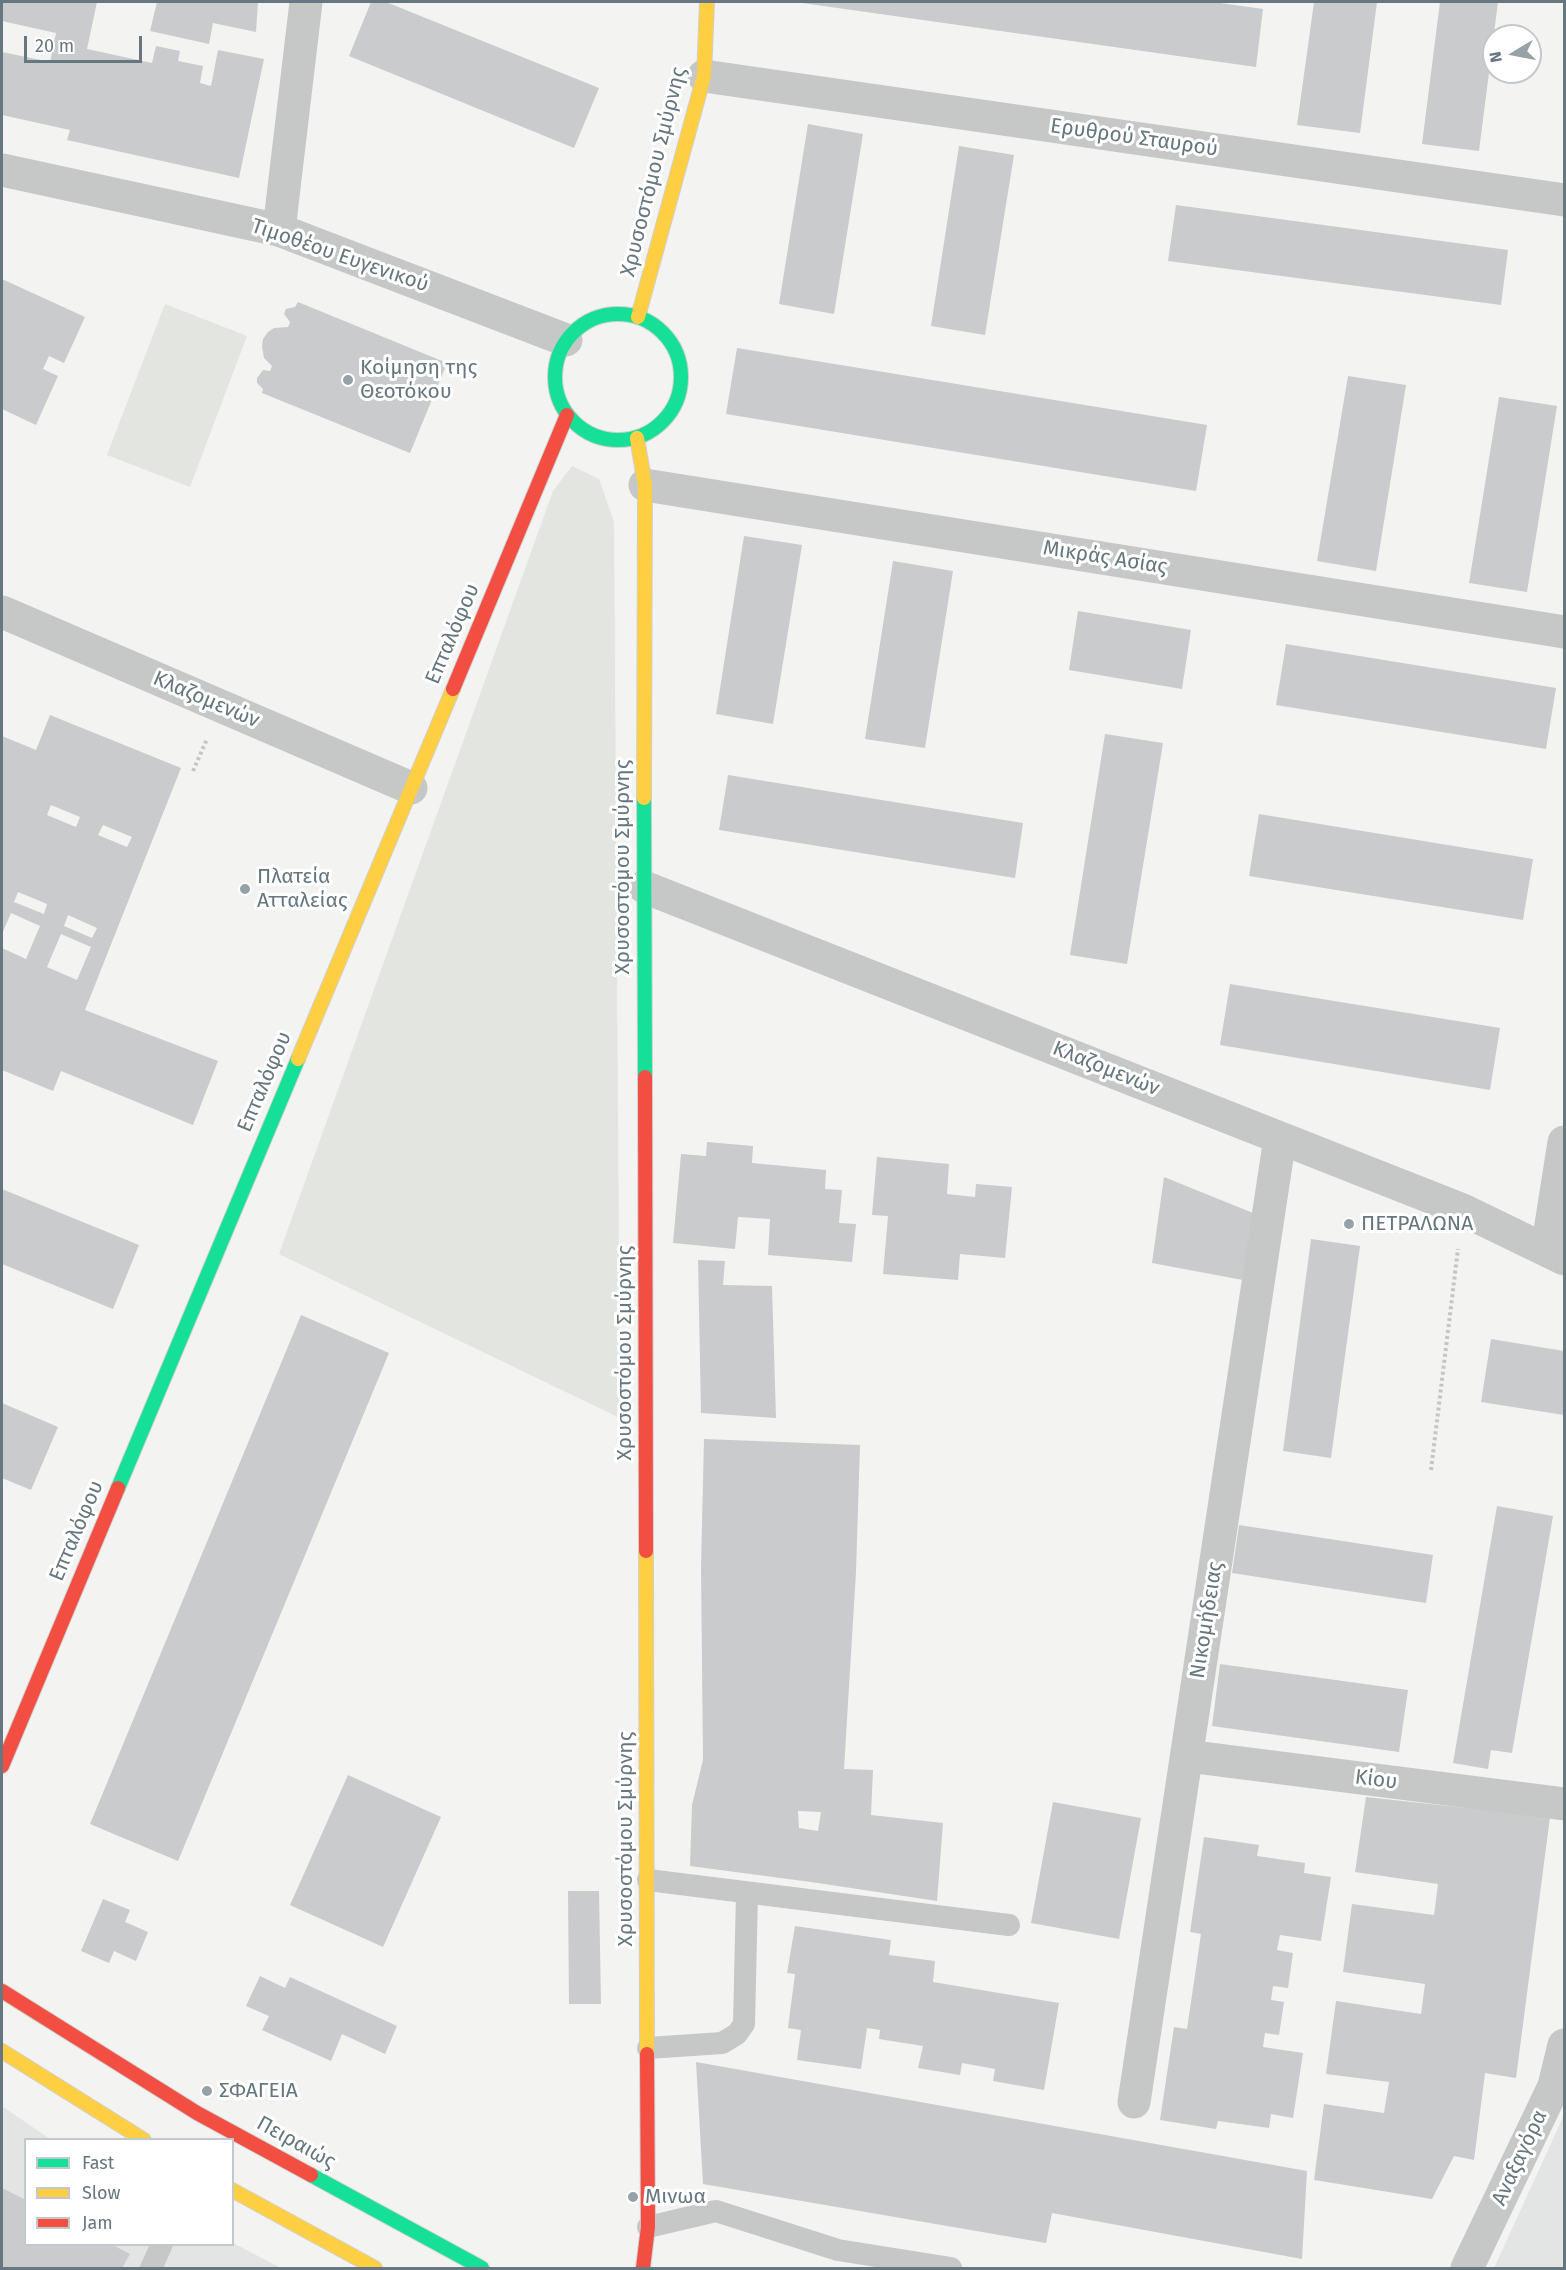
<!DOCTYPE html>
<html>
<head>
<meta charset="utf-8">
<style>
  body { margin:0 }
  #map { position:relative; width:1566px; height:2270px; overflow:hidden; background:#f3f3f2; font-family:"Fira Sans",sans-serif }
  canvas { display:block }
  .frame { position:absolute; inset:0; border:3px solid #66777f; pointer-events:none }
  .legend { position:absolute; left:24px; top:2138px; width:210px; height:108px; box-sizing:border-box; background:#fff; border:2px solid #c2c9cc; margin:0; padding:8px 10px; list-style:none; font-size:18px; color:#66777f }
  .legend li { display:flex; align-items:center; gap:12px; height:30px }
  .legend b { width:30px; border:2px solid #c2c9cc }
  .north { position:absolute; left:1482px; top:24px; width:60px; height:60px; box-sizing:border-box; background:#fff; border:2px solid #c2c9cc; border-radius:50%; rotate:260deg; font-size:16px; font-weight:700; line-height:24px; text-align:center; color:#66777f }
  .north::after { content:''; display:block; margin:auto; width:21px; height:27px; background:#97a2a7; clip-path:polygon(50% 0,100% 100%,50% 72%,0 100%) }
  .scale { position:absolute; left:24px; top:36px; width:118px; height:27px; box-sizing:border-box; border:3px solid #66777f; border-top:0; padding-left:8px; font-size:18px; line-height:21px; white-space:nowrap; color:#66777f; -webkit-text-stroke:4px #fff; paint-order:stroke }
</style>
</head>
<body>
<div id="map">
<canvas width="1566" height="2270"></canvas>
<div class="frame"></div>
<ul class="legend">
<li><b style="height:8px;background:#16e098"></b>Fast</li>
<li><b style="height:8px;background:#ffcf43"></b>Slow</li>
<li><b style="height:8px;background:#f24e42"></b>Jam</li>
</ul>
<div class="north">N</div>
<div class="scale">20 m</div>
</div>
<script>
const c = document.querySelector('canvas').getContext('2d');
c.lineJoin = 'round';
function fillPath(path, color) { c.fillStyle = color; c.fill(path, 'evenodd'); }
const shape = rows => new Path2D(rows.map(r => 'M' + r).join(''));
function trace(path, color, width, dash) { c.strokeStyle = color; c.lineWidth = width; c.lineCap = dash ? 'butt' : 'round'; c.setLineDash(dash || []); c.stroke(path); }
function drawText(font, color, halo, rows, align = 'center') {
  c.font = font + ' "Fira Sans",sans-serif'; c.lineWidth = 6; c.setLineDash([]); c.textBaseline = 'middle'; c.strokeStyle = halo; c.fillStyle = color; for (const [text, x, y, turn = 0] of rows) {
    c.save(); c.translate(x, y); c.rotate((+turn || 0) * Math.PI / 180); c.textAlign = isNaN(turn) ? turn : align; if (halo) c.strokeText(text, 0, 0); c.fillText(text, 0, 0); c.restore();
  }
}
fillPath(shape([
  [2,2106,50,2139,26,2140,26,2244,233,2243,281,2268,2,2268],
  [1564,2115,1564,2268,1494,2268]
]), '#e3e5e5');
fillPath(shape([
  [165,304,247,336,190,487,107,455],
  [572,466,599,479,614,522,620,1418,279,1254,553,491]
]), '#e2e5e0');
fillPath(shape([
  [2,2,97,2,87,49,152,63,156,46,180,51,178,61,203,66,200,83,211,86,218,50,264,59,239,178,67,140,70,130,2,115,2,52,50,62,56,33,2,21],
  [157,2,258,2,256,32,213,23,209,44,150,31],
  [371,2,386,2,599,88,574,148,349,56],
  [795,2,1213,2,1263,9,1256,67],
  [1314,2,1377,2,1360,133,1297,125],
  [1440,2,1498,2,1479,151,1422,144],
  [808,124,863,134,834,314,779,304],
  [959,146,1014,155,985,335,931,326],
  [1176,205,1508,250,1501,305,1168,261],
  [2,279,85,317,64,363,49,356,43,369,58,376,36,425,2,409],
  [298,302,447,363,410,453,262,393,263,389,257,383,257,378,263,370,270,371,272,366,264,358,262,347,263,339,268,332,274,328,288,327,290,322,284,314,286,309,295,307],
  [737,348,1207,425,1196,491,726,414],
  [1348,376,1406,385,1376,571,1317,561],
  [1499,397,1557,406,1527,592,1469,583],
  [744,536,802,545,773,724,716,714],
  [893,561,953,571,925,748,865,739],
  [1078,611,1191,630,1182,689,1069,670],
  [1286,644,1556,688,1546,749,1276,705],
  [50,715,181,768,85,1010,218,1061,193,1125,61,1071,53,1091,2,1070,2,948,26,959,40,926,11,913,2,934,2,736,36,750],
  [51,805,80,817,76,827,47,815],
  [103,825,132,837,127,847,98,835],
  [18,892,47,904,44,914,14,902],
  [68,915,97,928,92,938,64,926],
  [61,934,91,947,77,980,47,967],
  [1105,734,1163,743,1127,964,1070,955],
  [728,775,1023,823,1015,878,719,830],
  [1259,814,1533,859,1523,920,1249,876],
  [1230,984,1500,1028,1490,1090,1220,1045],
  [707,1142,753,1146,752,1163,826,1170,825,1189,842,1190,839,1223,856,1224,852,1262,768,1255,770,1219,738,1217,735,1249,673,1243,681,1154,706,1156],
  [877,1157,949,1164,947,1194,975,1197,976,1184,1012,1187,1005,1258,960,1254,958,1280,883,1274,888,1216,872,1215],
  [1164,1177,1258,1215,1248,1281,1152,1263],
  [2,1189,139,1245,113,1309,2,1264],
  [1311,1239,1360,1246,1331,1458,1283,1451],
  [698,1260,725,1261,723,1285,772,1286,776,1418,701,1413],
  [301,1315,389,1353,178,1861,90,1824],
  [1491,1339,1564,1351,1564,1415,1481,1402],
  [2,1403,58,1427,31,1490,2,1478],
  [704,1439,860,1445,856,1572,844,1769,873,1770,871,1815,943,1823,937,1901,811,1882,690,1866,692,1805,703,1760,701,1567],
  [798,1811,821,1812,818,1831,799,1828],
  [1497,1506,1553,1516,1512,1753,1491,1750,1488,1769,1453,1763],
  [1239,1525,1433,1555,1426,1603,1232,1573],
  [1220,1664,1408,1690,1399,1752,1212,1726],
  [348,1775,441,1817,383,1947,290,1905],
  [1366,1797,1550,1817,1516,2078,1485,2073,1474,2160,1454,2156,1432,2199,1314,2180,1324,2104,1384,2113,1389,2082,1326,2074,1336,2001,1421,2014,1425,1984,1343,1972,1352,1904,1434,1915,1438,1884,1355,1872],
  [1053,1802,1141,1818,1119,1939,1031,1923],
  [1204,1837,1259,1845,1257,1856,1305,1863,1304,1873,1331,1877,1321,1941,1280,1935,1277,1950,1293,1953,1288,1988,1273,1986,1271,2000,1284,2002,1279,2035,1265,2033,1263,2047,1303,2053,1293,2118,1271,2114,1269,2128,1218,2121,1216,2129,1160,2120,1174,2027,1187,2029,1201,1934,1190,1932],
  [568,1891,599,1891,601,2004,569,2004],
  [103,1899,130,1910,125,1922,148,1932,136,1961,114,1951,109,1963,81,1951],
  [795,1926,891,1940,889,1955,935,1961,933,1982,1059,2003,1044,2090,993,2081,995,2069,962,2063,960,2075,918,2068,923,2046,879,2039,880,2030,867,2028,861,2069,797,2060,801,2030,788,2028,795,1974,787,1973],
  [260,1976,285,1988,290,1977,397,2026,385,2054,342,2034,331,2061,262,2030,269,2016,246,2006],
  [696,2062,1307,2171,1302,2259,1052,2213,1046,2243,703,2184],
  [2,2188,26,2200,26,2244,111,2244,130,2254,122,2268,2,2268]
]), '#cacbcc');
const fast = shape([
  '555 377a63 63 0 1 1 126 0a63 63 0 1 1-126 0Z',
  [644,798,645,1077],
  [118,1488,298,1059],
  [311,2175,482,2268]
]);
const slow = shape([
  [638,317,704,76,707,2],
  [637,438,645,485,644,798],
  [298,1059,453,689],
  [646,1551,647,2054],
  [2,2051,144,2140],
  [232,2190,375,2268]
]);
const jam = shape([
  [453,689,567,415],
  [645,1077,646,1551],
  [2,1766,118,1488],
  [2,1991,197,2113,311,2175],
  [643,2268,648,2227,647,2054]
]);
trace(fast, '#cfd0d0', 16);
trace(slow, '#cfd0d0', 16);
trace(jam, '#cfd0d0', 16);
trace(shape([
  [193,771,207,739],
  [1431,1470,1458,1249]
]), '#c4c5c6', 4, [3, 3]);
trace(shape([
  [648,1880,1009,1925],
  [648,2048,722,2043,737,2034,744,2024,747,1893],
  [648,2227,716,2211,838,2250,951,2268],
  [151,2268,162,2244]
]), '#c6c8c8', 22);
trace(shape([
  [704,76,1564,200],
  [2,170,279,230,566,340],
  [279,230,306,2],
  [645,485,1564,632],
  [2,612,411,788],
  [644,887,1463,1210,1564,1259],
  [1547,1250,1564,1142],
  [1187,1756,1564,1804],
  [1134,2102,1280,1138],
  [1467,2268,1554,2086,1564,2045]
]), '#c6c8c8', 33);
trace(fast, '#16e098', 14);
trace(slow, '#ffcf43', 14);
trace(jam, '#f24e42', 14);
for (const [x, y, r, color] of [
  [348,380,6,"#97a2a7"],
  [245,889,6,"#97a2a7"],
  [1349,1224,6,"#97a2a7"],
  [207,2091,6,"#97a2a7"],
  [633,2197,6,"#97a2a7"]
]) { const dot = new Path2D(); dot.arc(x, y, r, 0, 2 * Math.PI); c.fillStyle = color; c.fill(dot); trace(dot, '#fff', 2); }
drawText('21px', '#66777f', '#fff', [
  ["Ερυθρού Σταυρού",1134,138,8],
  ["Χρυσοστόμου Σμύρνης",654,172,-76],
  ["Τιμοθέου Ευγενικού",340,256,19],
  ["Μικράς Ασίας",1105,558,9],
  ["Επταλόφου",453,634,-67],
  ["Κλαζομενών",206,700,23],
  ["Χρυσοστόμου Σμύρνης",623,867,-90],
  ["Κλαζομενών",1106,1069,22],
  ["Επταλόφου",265,1082,-67],
  ["Χρυσοστόμου Σμύρνης",625,1353,-90],
  ["Επταλόφου",77,1531,-67],
  ["Νικομήδειας",1207,1620,-81],
  ["Κίου",1376,1780,7],
  ["Χρυσοστόμου Σμύρνης",626,1839,-90],
  ["Πειραιώς",296,2143,29],
  ["Αναξαγόρα",1520,2158,-65]
]);
drawText('21px', '#66777f', '#fff', [
  ["Κοίμηση της",360,368],
  ["Θεοτόκου",360,392],
  ["Πλατεία",257,877],
  ["Ατταλείας",257,901],
  ["ΠΕΤΡΑΛΩΝΑ",1361,1224],
  ["ΣΦΑΓΕΙΑ",219,2091],
  ["Μινωα",645,2197]
], 'left');
</script>
</body>
</html>
